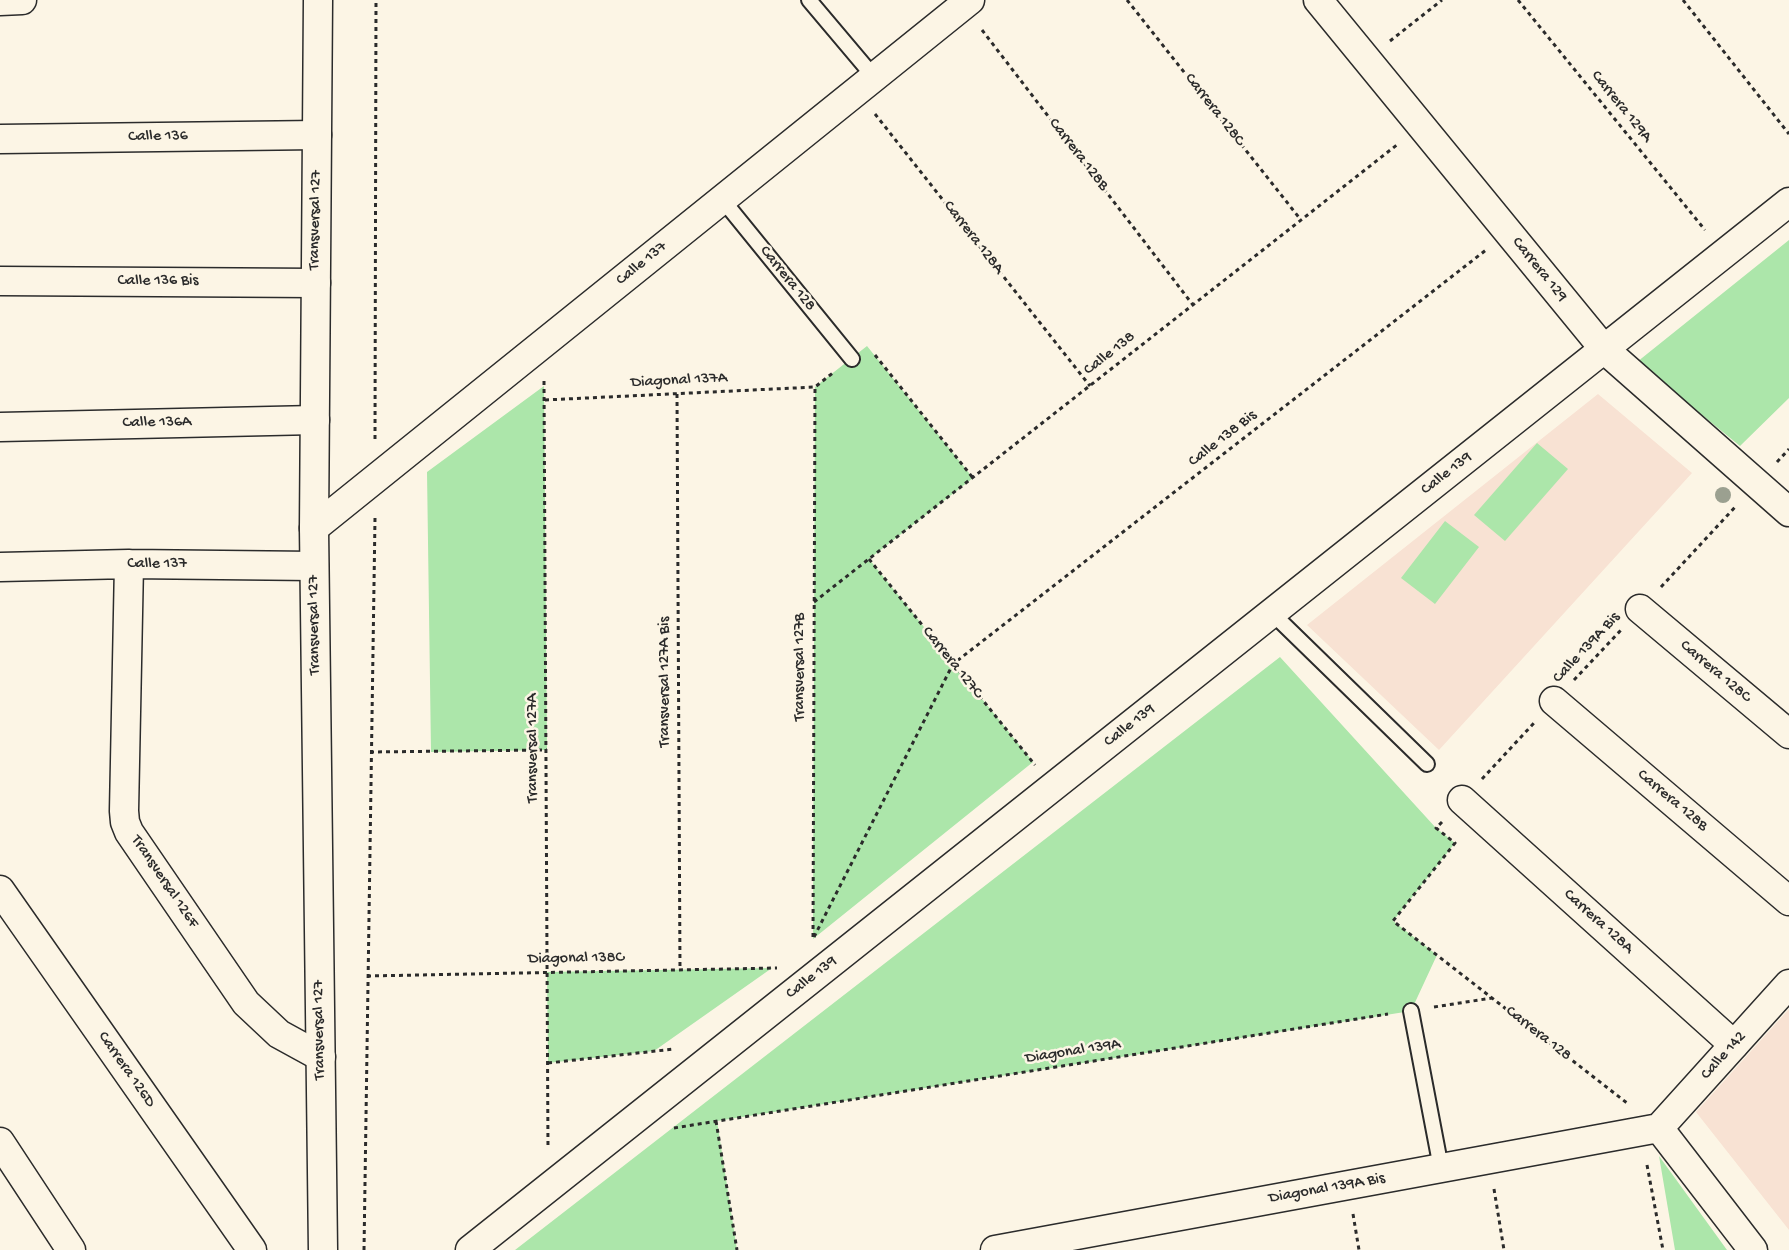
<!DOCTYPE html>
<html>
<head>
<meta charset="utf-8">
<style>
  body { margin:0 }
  canvas { display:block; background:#fcf5e5 }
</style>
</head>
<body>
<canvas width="1789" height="1250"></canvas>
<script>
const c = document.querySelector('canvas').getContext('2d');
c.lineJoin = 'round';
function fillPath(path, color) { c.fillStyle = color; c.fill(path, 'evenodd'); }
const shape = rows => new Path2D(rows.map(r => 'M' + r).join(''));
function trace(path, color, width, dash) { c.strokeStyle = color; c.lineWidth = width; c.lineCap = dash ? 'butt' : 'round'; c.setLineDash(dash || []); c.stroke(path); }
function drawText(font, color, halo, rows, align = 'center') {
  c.font = font + ' "Gochi Hand",sans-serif'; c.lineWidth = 5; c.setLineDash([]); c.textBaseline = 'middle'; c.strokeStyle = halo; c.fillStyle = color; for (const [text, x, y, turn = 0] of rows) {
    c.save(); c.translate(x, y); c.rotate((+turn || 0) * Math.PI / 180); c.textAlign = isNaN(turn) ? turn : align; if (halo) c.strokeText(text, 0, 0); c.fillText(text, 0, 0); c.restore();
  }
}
fillPath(shape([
  [1598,394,1692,473,1439,750,1307,625],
  [1789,1009,1789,1230,1696,1112]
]), '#f8e2d3');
fillPath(shape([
  [1789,240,1789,398,1740,446,1637,362],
  [867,346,973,478,869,559,1033,762,813,939,815,387],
  [544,386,547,750,431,752,427,472],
  [1537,443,1568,469,1505,541,1474,515],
  [1445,521,1479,547,1435,604,1401,578],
  [1280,657,1436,828,1455,843,1393,921,1437,955,1411,1011,717,1121,737,1250,515,1250],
  [772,968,654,1051,548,1063,547,972],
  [1659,1156,1727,1250,1675,1250]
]), '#ace6aa');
const lane = shape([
  [809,0,874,77],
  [722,199,852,359],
  [1272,613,1427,764],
  [1411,1011,1441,1168]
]);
const street = shape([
  [1318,0,1604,349],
  [0,1,22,0],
  [0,139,317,135],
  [0,281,316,283],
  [0,427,315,420],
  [314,528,970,0],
  [129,564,124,811,125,822,129,832,246,1003,279,1034,321,1057],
  [0,567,129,564,314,566],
  [1640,609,1789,734],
  [1554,701,1789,901],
  [1462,800,1734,1045],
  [0,890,252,1250],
  [0,1142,71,1250]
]);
const secondary = shape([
  [318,0,314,528,323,1250],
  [1604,349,1789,512],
  [1659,1128,1789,984],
  [1659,1128,1753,1250],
  [470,1250,1789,202],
  [995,1250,1659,1128]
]);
trace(lane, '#2b2b2b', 18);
trace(street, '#2b2b2b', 31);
trace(secondary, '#2b2b2b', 31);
trace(shape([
  [1127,0,1301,220],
  [1518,0,1705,230],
  [1683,0,1789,134],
  [982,30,1193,305],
  [1390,41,1442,0],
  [875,114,1090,386],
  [875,355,973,478],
  [544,381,548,1149],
  [677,394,680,970],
  [545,400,815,387,834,372],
  [375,439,376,0],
  [1777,462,1789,449],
  [869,559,1035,765],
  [1661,587,1737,505],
  [814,602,1398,144],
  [1574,680,1621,630],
  [370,752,547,750],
  [1482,779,1534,723],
  [1442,822,1436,828,1455,843,1393,921,1627,1103],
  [813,937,815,387],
  [814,937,953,664,1486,250],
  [367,976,777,968],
  [1434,1007,1492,998],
  [548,1063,674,1049],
  [716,1121,737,1250],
  [674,1128,1388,1014],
  [1647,1165,1663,1250],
  [1494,1189,1504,1250],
  [1353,1214,1359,1250],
  [364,1250,375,518]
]), '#2b2b2b', 3, [4, 4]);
trace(lane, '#fcf5e5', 14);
trace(street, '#fcf5e5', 28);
trace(secondary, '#fcf5e5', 28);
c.fillStyle = '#9ba090';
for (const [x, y] of [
  [1723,495]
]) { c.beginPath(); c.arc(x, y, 8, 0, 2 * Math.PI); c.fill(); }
drawText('16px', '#2b2b2b', '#fcf5e5', [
  ["Carrera 129A",1621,107,51],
  ["Carrera 128C",1214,110,52],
  ["Calle 136",158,137,-1],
  ["Carrera 128B",1078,155,52],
  ["Transversal 127",316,220,-89],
  ["Carrera 128A",973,238,52],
  ["Calle 137",642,264,-39],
  ["Carrera 129",1539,270,51],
  ["Carrera 128",787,279,51],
  ["Calle 136 Bis",158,282],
  ["Calle 138",1110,354,-38],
  ["Diagonal 137A",679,381,-3],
  ["Calle 136A",157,423,-1],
  ["Calle 138 Bis",1223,439,-38],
  ["Calle 139",1447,474,-38],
  ["Calle 137",157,565],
  ["Transversal 127",315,625,-91],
  ["Calle 139A Bis",1587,648,-47],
  ["Carrera 127C",952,663,51],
  ["Transversal 127B",801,667,-90],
  ["Carrera 128C",1715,672,40],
  ["Transversal 127A Bis",666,682,-90],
  ["Calle 139",1130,726,-38],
  ["Transversal 127A",534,748,-90],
  ["Carrera 128B",1672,801,40],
  ["Transversal 126F",164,882,56],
  ["Carrera 128A",1598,922,42],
  ["Diagonal 138C",576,959,-1],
  ["Calle 139",812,978,-38],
  ["Transversal 127",320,1030,-91],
  ["Carrera 128",1538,1034,38],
  ["Diagonal 139A",1073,1052,-9],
  ["Calle 142",1724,1056,-48],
  ["Carrera 126D",126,1070,55],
  ["Diagonal 139A Bis",1327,1189,-10]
]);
</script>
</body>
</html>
